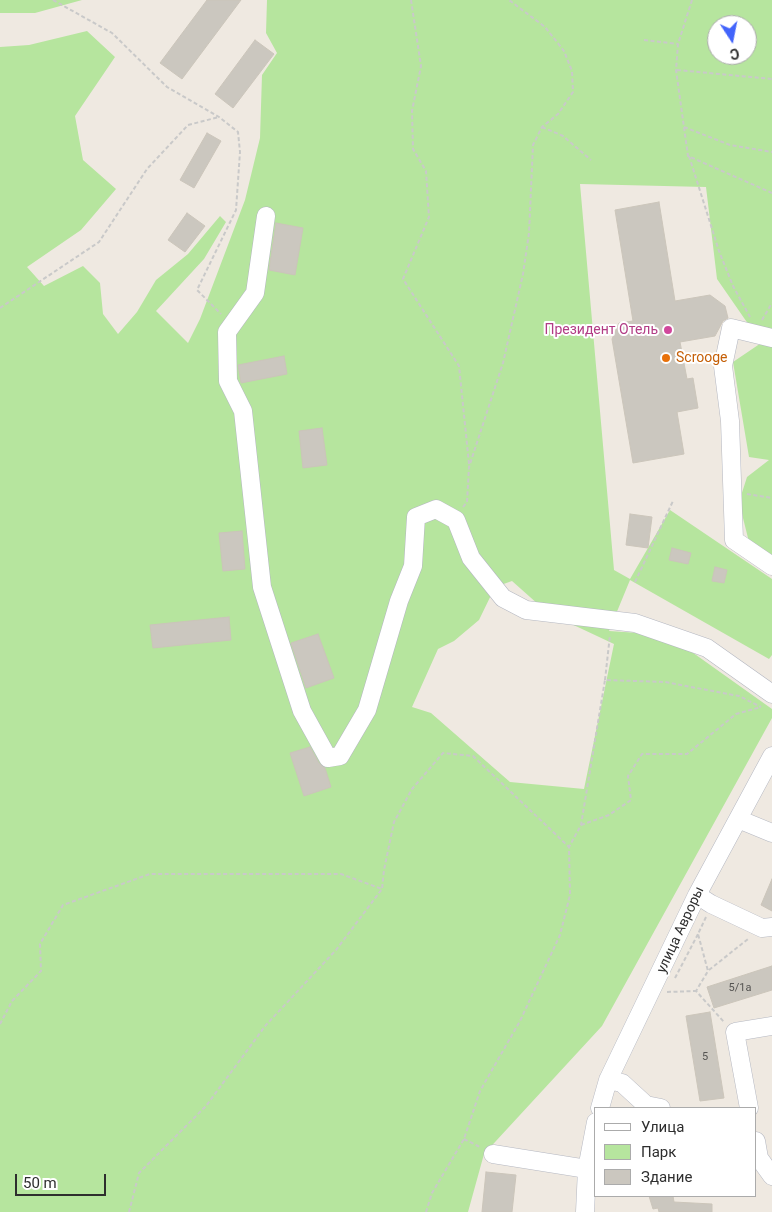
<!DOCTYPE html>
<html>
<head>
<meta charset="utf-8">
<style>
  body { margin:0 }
  #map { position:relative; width:772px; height:1212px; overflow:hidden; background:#efe9e1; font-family:Roboto,sans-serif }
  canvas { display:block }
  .legend { position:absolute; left:594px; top:1107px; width:162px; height:90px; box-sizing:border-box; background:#fff; border:1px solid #ababab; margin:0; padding:6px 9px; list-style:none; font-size:15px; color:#2e2e2e }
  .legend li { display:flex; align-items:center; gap:10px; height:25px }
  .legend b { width:25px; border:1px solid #ababab }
  .north { position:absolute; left:707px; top:15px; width:50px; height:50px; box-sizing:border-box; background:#fff; border:1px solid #ababab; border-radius:50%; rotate:169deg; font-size:14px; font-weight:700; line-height:20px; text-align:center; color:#2e2e2e }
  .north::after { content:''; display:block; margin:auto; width:18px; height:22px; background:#4264fb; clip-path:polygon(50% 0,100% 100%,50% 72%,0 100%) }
  .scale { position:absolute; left:15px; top:1174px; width:91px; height:22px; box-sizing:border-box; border:2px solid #2e2e2e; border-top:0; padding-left:6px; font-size:15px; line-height:18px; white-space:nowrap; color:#2e2e2e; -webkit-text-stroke:4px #fff; paint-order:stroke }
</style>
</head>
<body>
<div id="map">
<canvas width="772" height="1212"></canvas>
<ul class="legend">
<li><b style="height:6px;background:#fff"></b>Улица</li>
<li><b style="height:14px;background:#b6e59e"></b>Парк</li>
<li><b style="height:14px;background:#cbc7bf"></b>Здание</li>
</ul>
<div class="north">С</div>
<div class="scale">50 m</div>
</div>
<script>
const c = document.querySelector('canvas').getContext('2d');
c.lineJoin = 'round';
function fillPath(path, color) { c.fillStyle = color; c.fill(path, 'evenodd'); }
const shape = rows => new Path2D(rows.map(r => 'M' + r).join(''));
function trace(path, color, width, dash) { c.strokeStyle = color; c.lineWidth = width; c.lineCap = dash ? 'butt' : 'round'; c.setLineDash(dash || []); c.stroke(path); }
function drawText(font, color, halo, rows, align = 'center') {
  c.font = font + ' Roboto,sans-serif'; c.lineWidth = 4; c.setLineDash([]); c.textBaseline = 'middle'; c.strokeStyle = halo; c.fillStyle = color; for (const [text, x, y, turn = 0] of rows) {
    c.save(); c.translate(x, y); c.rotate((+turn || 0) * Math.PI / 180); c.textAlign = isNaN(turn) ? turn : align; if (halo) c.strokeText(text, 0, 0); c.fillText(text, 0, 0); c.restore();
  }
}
fillPath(shape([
  [0,0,82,0,35,13,0,13],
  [267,0,772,0,772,336,753,331,717,279,706,187,580,184,614,570,630,579,670,510,772,579,772,655,769,659,630,580,609,631,668,635,772,709,772,718,602,1026,484,1154,468,1212,0,1212,0,47,29,45,87,31,115,57,75,116,83,160,116,189,81,230,27,267,44,286,83,266,100,283,103,314,118,334,137,312,156,280,188,254,220,216,226,222,204,259,156,311,188,343,200,319,245,200,260,138,262,75,277,53,266,33],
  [717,25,747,25,747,55,717,55],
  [512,581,548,613,614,644,584,789,510,782,431,713,412,707,438,649,454,641,479,620,495,587],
  [767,339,772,340,772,557,749,542,739,502,747,477,769,460,749,457,733,362]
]), '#b6e59e');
const building = shape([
  [207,0,241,0,182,79,160,63,207,0],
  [255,40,274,54,233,108,215,94,255,40],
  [207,133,221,141,194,188,180,180,207,133],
  [659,202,675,301,710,295,725,306,728,318,723,321,715,336,680,342,687,379,693,378,698,408,677,412,684,454,633,463,612,339,619,323,633,321,615,210,659,202],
  [187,213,205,226,185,252,168,240,187,213],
  [276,223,303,228,295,275,269,270,276,223],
  [284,356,287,374,241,383,238,365,284,356],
  [322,428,327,465,303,468,299,431,322,428],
  [630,514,652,517,648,548,626,545,630,514],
  [242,531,245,569,223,571,219,533,242,531],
  [672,548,691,553,688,564,669,560,672,548],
  [715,567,727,570,724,583,712,581,715,567],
  [229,617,231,640,153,648,150,625,229,617],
  [318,634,334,678,306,688,291,643,318,634],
  [310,747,319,763,325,768,331,787,304,796,290,753,310,747],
  [772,879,772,911,761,905,772,879],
  [772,966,772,990,714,1008,707,987,772,966],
  [710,1012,724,1098,700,1101,686,1016,710,1012],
  [486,1172,516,1175,512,1212,482,1212,486,1172],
  [649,1196,673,1196,674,1202,712,1204,712,1212,659,1212,658,1208,653,1209,649,1196]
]);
fillPath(building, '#cbc7bf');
trace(building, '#cbc5ba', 1);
const minor = shape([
  [266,216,255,293,227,332,228,381,243,411,262,587,302,711,328,758,340,756,367,710,399,601,413,566,416,517,436,509,456,520,471,558,503,598,526,610,635,623,707,648,772,694],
  [772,338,731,328,723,366,730,421,734,540,772,566],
  [738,819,772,833],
  [697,895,711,904,762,928,772,927],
  [608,1080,622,1083,646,1105,661,1108],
  [600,1108,608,1080,697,895,772,756],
  [749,1108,735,1032,772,1026],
  [756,1141,759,1158,772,1176],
  [493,1154,587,1169],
  [585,1212,587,1169,596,1122]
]);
trace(minor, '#b4b7c1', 19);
trace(shape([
  [53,0,112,33,167,87,219,117,238,132,240,152,236,210,197,290,221,314],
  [411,0,421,66,412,111,413,149,426,171,429,217,403,279,459,366,469,464],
  [692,0,678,44,676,70,688,156,772,193],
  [644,40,678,44],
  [677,70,772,79],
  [542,127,563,136,591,160],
  [684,127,730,145,772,152],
  [689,156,719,251,733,286,750,317],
  [0,308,99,242,147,169,188,125,219,117],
  [762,320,772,303],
  [747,494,772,498],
  [463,507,467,502,469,467,503,363,523,274,529,233,533,145,542,127,558,114,573,92,572,71,564,51,545,27,509,0],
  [635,582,673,501],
  [605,680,610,635],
  [581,825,609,815,631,800,628,776,642,754,687,754,736,714,761,707],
  [706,917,698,934,708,971,696,991,724,1022],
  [709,970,748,939],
  [675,978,698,934],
  [667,992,696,991],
  [0,1024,12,1001,41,971,40,944,63,905,150,874,341,874,382,889,384,870,394,822,412,789,443,753,473,756,569,847],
  [464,1139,480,1147],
  [129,1212,139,1173,206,1106,266,1025,336,950,382,889],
  [426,1212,432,1193,464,1139,480,1091,520,1021,560,935,570,895,569,847,581,825,605,680,665,682,739,696,761,707]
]), '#c9c9c9', 2, [4, 2.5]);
trace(minor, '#fff', 18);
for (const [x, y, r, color] of [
  [668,330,5,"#d1479c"],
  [666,358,5,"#e8710a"]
]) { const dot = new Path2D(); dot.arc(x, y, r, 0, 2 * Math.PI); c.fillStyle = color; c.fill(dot); trace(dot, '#fff', 2); }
drawText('11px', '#555452', null, [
  ["5/1а",740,988],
  ["5",705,1057]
]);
drawText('14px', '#b23c85', '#fff', [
  ["Президент Отель",658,330]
], 'right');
drawText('14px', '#c56008', '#fff', [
  ["Scrooge",676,358]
], 'left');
drawText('14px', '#2e2e2e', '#fff', [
  ["улица Авроры",681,930,-65]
]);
</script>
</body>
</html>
